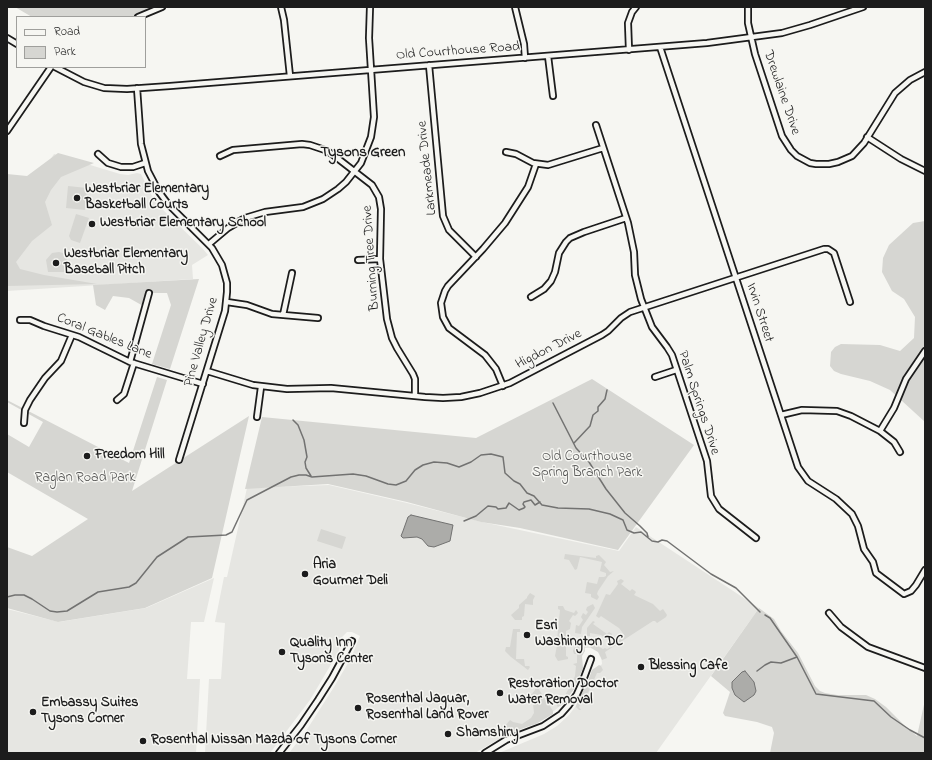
<!DOCTYPE html>
<html>
<head>
<meta charset="utf-8">
<style>
  body { margin:0 }
  #map { position:relative; width:932px; height:760px; overflow:hidden; background:#f6f6f2; font-family:"Indie Flower",sans-serif }
  canvas { display:block }
  .frame { position:absolute; inset:0; border:8px solid #1c1c1c; pointer-events:none }
  .legend { position:absolute; left:16px; top:16px; width:130px; height:52px; box-sizing:border-box; background:#f6f6f2; border:1px solid #9f9f9c; margin:0; padding:5px 7px; list-style:none; font-size:12px; color:#1c1c1c }
  .legend li { display:flex; align-items:center; gap:8px; height:20px }
  .legend b { width:20px; border:1px solid #9f9f9c }
</style>
</head>
<body>
<div id="map">
<canvas width="932" height="760"></canvas>
<div class="frame"></div>
<ul class="legend">
<li><b style="height:5px;background:#f6f6f2"></b>Road</li>
<li><b style="height:11px;background:#d6d6d2"></b>Park</li>
</ul>
</div>
<script>
const c = document.querySelector('canvas').getContext('2d');
c.lineJoin = 'round';
function fillPath(path, color) { c.fillStyle = color; c.fill(path, 'evenodd'); }
const shape = rows => new Path2D(rows.map(r => 'M' + r).join(''));
function trace(path, color, width, dash) { c.strokeStyle = color; c.lineWidth = width; c.lineCap = dash ? 'butt' : 'round'; c.setLineDash(dash || []); c.stroke(path); }
function drawText(font, color, halo, rows, align = 'center') {
  c.font = font + ' "Indie Flower",sans-serif'; c.lineWidth = 3; c.setLineDash([]); c.textBaseline = 'middle'; c.strokeStyle = halo; c.fillStyle = color; for (const [text, x, y, turn = 0] of rows) {
    c.save(); c.translate(x, y); c.rotate((+turn || 0) * Math.PI / 180); c.textAlign = isNaN(turn) ? turn : align; if (halo) c.strokeText(text, 0, 0); c.fillText(text, 0, 0); c.restore();
  }
}
fillPath(shape([
  [54,154,120,174,128,175,137,173,141,174,151,194,158,205,203,249,208,255,192,265,193,279,7,291,7,225],
  [329,485,407,503,482,522,619,551,636,527,759,608,656,753,499,753,544,734,557,726,569,715,584,695,593,673,602,664,601,654,593,648,585,648,580,653,579,674,560,706,545,718,494,742,475,753,289,753,306,731,334,687,351,658,360,636,352,632,347,632,341,638,339,651,310,700,270,753,205,753,209,679,221,679,225,623,215,622,224,577,227,577,247,488],
  [214,578,204,622,191,622,187,679,200,679,196,753,7,753,7,609,59,622,146,608]
]), '#e6e6e2');
fillPath(shape([
  [15,7,162,7,138,17,32,17],
  [58,153,94,163,61,177,51,190,45,202,52,225,32,241,16,262,20,269,44,275,97,284,7,286,7,174,27,176],
  [68,186,87,188,85,210,66,208],
  [76,214,89,218,80,243,71,240,69,236],
  [925,221,925,422,890,390,870,381,841,374,834,371,830,366,831,352,835,347,841,344,880,345,900,351,914,338,915,317,904,299,892,291,882,272,883,258,889,245,913,223],
  [59,252,67,254,66,272,48,272,46,260,52,253],
  [199,279,170,369,152,364,171,305,167,293,149,293,145,307,129,298,113,296,105,310,96,305,93,285],
  [157,377,167,380,132,491,249,416,212,578,145,608,58,622,7,608,7,547,32,556,88,519,7,472,7,434,29,447,43,422,7,402,7,400,129,463],
  [592,379,694,445,618,550,520,528,481,522,407,502,328,484,245,489,262,417,476,438],
  [321,529,346,537,342,549,317,541],
  [565,554,596,558,596,556,599,555,606,562,604,565,610,572,614,571,608,576,598,591,597,594,599,597,597,600,591,597,591,594,585,593,587,582,597,584,599,577,604,577,606,576,606,573,600,571,602,562,580,557,577,569,575,570,569,560,564,559],
  [621,579,624,581,621,584,630,591,632,589,635,591,636,592,634,595,653,604,660,611,663,609,667,615,666,617,657,623,655,621,653,621,605,652,607,658,602,660,598,652,591,648,589,642,592,641,593,645,596,645,603,649,605,648,607,649,611,647,611,645,612,643,601,635,590,633,590,636,587,636,587,628,593,621,595,622,593,624,607,634,609,632,612,634,611,637,612,638,614,636,618,641,625,636,619,628,601,616,599,618,596,616,606,594,610,595,618,584,617,581],
  [530,593,535,596,533,600,533,605,525,604,524,616,522,617,522,620,515,620,511,615,519,608,519,605,527,598,527,597],
  [593,604,595,608,582,627,581,634,575,633,576,625,579,626,583,620,581,617,583,613,586,615,588,612,586,610,587,607],
  [558,606,563,606,565,610,574,613,576,610,578,613,575,616,573,615,569,621,571,623,570,629,566,631,566,656,568,657,568,659,558,661,555,656,557,645,553,644,554,640,557,640,560,610,558,609],
  [759,608,774,619,781,631,798,653,815,686,820,691,825,693,837,695,866,695,875,699,886,707,907,728,917,736,925,700,925,753,770,753,774,733,772,727,757,722,725,716,723,713,730,692,711,676],
  [513,629,520,629,520,632,517,632,516,659,524,659,525,666,529,666,530,667,528,670,511,657,505,651,506,647,510,647],
  [575,639,582,639,584,646,585,651,582,656,583,668,574,689,563,704,558,707,554,701,557,700,559,702,564,697,572,683,575,676,576,666,573,664,577,663,577,654,574,654,573,651,574,648,577,647,577,643,574,642],
  [599,665,601,666,603,670,600,673,597,673,588,693,579,707,581,710,579,710,576,707,577,702,587,684,592,670],
  [536,685,553,711,553,714,536,724,508,733,506,733,504,729,505,726,510,720,513,722,522,724,531,718,534,713,533,704,529,699,525,697,532,694,535,690]
]), '#d6d6d2');
const water = shape([
  [411,515,453,525,450,541,434,547,428,546,422,539,417,537,403,538,401,536,403,531,408,517,411,515],
  [745,671,754,682,756,691,754,695,744,702,735,695,732,688,732,682,742,672,745,671]
]);
fillPath(water, '#acaca9');
trace(water, '#727271', 1);
trace(shape([
  [553,403,576,448,589,462,606,489,625,513,640,526,647,533,648,537],
  [293,420,298,425,304,440,307,457,305,462,306,468,311,476],
  [574,443,590,426,593,415,598,411,598,407,605,399,607,390],
  [464,521,476,516,488,506,496,507,498,509,506,508,509,503,519,510,524,508,525,507,523,504,524,502,531,500,535,505,540,502],
  [7,597,15,595,24,595,32,599,50,611,57,612,67,611,98,592,129,587,136,583,157,557,188,537,226,535,232,532,247,500,291,477,299,475,306,475,312,477,353,474,366,476,388,484,396,485,406,481,415,470,423,465,434,462,447,463,459,467,471,462,481,455,491,454,503,457,505,473,514,481,520,484,527,493,534,496,542,505,558,508,589,509,610,514,623,520,627,530,634,533,641,532,652,541,658,542,662,540,667,541,711,574,736,588,760,612],
  [765,615,770,618,797,657,816,694,874,701,891,717,910,730,925,738],
  [757,671,765,665,771,662,781,663,797,657]
]), '#727271', 1.5);
const minor = shape([
  [281,7,284,20,290,76],
  [515,7,524,44,525,58],
  [748,7,748,23,755,54,782,136,791,150,797,156,810,163,816,164,829,164,838,162,852,156,864,143,895,93,910,80,925,72],
  [138,17,162,7],
  [7,38,17,44],
  [660,47,798,467,808,481,836,499,852,514,858,526,864,549,873,562,876,573,904,594,911,591,916,585,925,570],
  [629,50,628,23,632,12,636,7],
  [548,56,553,96],
  [429,65,443,216,449,230,476,257],
  [55,67,84,82,104,88,127,89,170,86,707,43,782,33,810,25,863,7],
  [137,88,141,144,148,171,159,192,168,204,212,248,222,265,227,283,227,292,225,311,179,460],
  [596,125,628,223,634,252,635,275,641,299,652,327,667,347,672,355,707,461,711,496,719,509,756,538],
  [7,131,51,67],
  [867,137,901,159,925,171],
  [506,152,516,154,533,163,548,165,603,148],
  [98,154,108,163,121,167,133,167,145,163],
  [220,156,233,150,302,144,310,145,325,150,332,154,372,185,379,197,381,209,380,259,387,319,392,338,397,348,413,374,415,379,415,396],
  [209,244,228,228,245,218,265,212,303,207,323,199,338,189,346,182,361,163,371,137,374,117,369,38,370,7],
  [358,260,380,259],
  [531,297,544,289,551,281,555,272,559,253,566,242,570,238,584,232,626,218],
  [227,302,247,305,272,314,318,318],
  [283,315,292,273],
  [20,320,30,320,44,326,79,337,130,362,203,384],
  [130,362,149,293],
  [207,371,253,385,287,389,331,388,425,397,443,398,461,397,480,393,510,383,602,335,608,331,621,318,630,312,824,249,828,249,834,253,850,302],
  [655,377,676,370],
  [503,386,496,369,485,355,449,328,443,317,441,303,445,291,448,286,483,249,505,223,528,187,536,164],
  [117,400,124,394,134,363],
  [781,415,802,410,837,411,851,416,880,431,894,442,900,452],
  [257,417,261,387],
  [24,423,25,410,30,400,45,378,61,361,72,335],
  [880,431,894,408,906,379,925,351],
  [829,613,841,627,868,647,925,668],
  [279,753,301,725,318,700,332,678,352,641],
  [485,753,506,740,543,726,561,714,569,705,577,694,582,683,591,659]
]);
trace(minor, '#1c1c1c', 8);
trace(minor, '#f6f6f2', 4.5);
for (const [x, y, r, color] of [
  [77,198,4,"#1c1c1c"],
  [92,224,4,"#1c1c1c"],
  [56,263,4,"#1c1c1c"],
  [87,456,4,"#1c1c1c"],
  [305,574,4,"#1c1c1c"],
  [527,635,4,"#1c1c1c"],
  [282,652,4,"#1c1c1c"],
  [641,667,4,"#1c1c1c"],
  [500,693,4,"#1c1c1c"],
  [358,708,4,"#1c1c1c"],
  [33,712,4,"#1c1c1c"],
  [448,734,4,"#1c1c1c"],
  [143,741,4,"#1c1c1c"]
]) { const dot = new Path2D(); dot.arc(x, y, r, 0, 2 * Math.PI); c.fillStyle = color; c.fill(dot); trace(dot, '#f6f6f2', 1.5); }
drawText('14px', '#1c1c1c', '#f6f6f2', [
  ["Old Courthouse Road",458,52,-4],
  ["Drewlaine Drive",781,93,71],
  ["Larkmeade Drive",428,168,-96],
  ["Burning Tree Drive",372,258,-94],
  ["Irvin Street",759,313,72],
  ["Coral Gables Lane",104,337,22],
  ["Pine Valley Drive",202,342,-74],
  ["Higdon Drive",549,350,-27],
  ["Palm Springs Drive",698,403,72]
]);
drawText('bold 14px', '#1c1c1c', '#f6f6f2', [
  ["Westbriar Elementary",85,190],
  ["Basketball Courts",85,206],
  ["Westbriar Elementary School",100,224],
  ["Westbriar Elementary",64,255],
  ["Baseball Pitch",64,271],
  ["Freedom Hill",95,456],
  ["Aria",313,566],
  ["Gourmet Deli",313,582],
  ["Esri",535,627],
  ["Washington DC",535,643],
  ["Quality Inn",290,644],
  ["Tysons Center",290,660],
  ["Blessing Cafe",649,667],
  ["Restoration Doctor",508,685],
  ["Water Removal",508,701],
  ["Rosenthal Jaguar,",366,700],
  ["Rosenthal Land Rover",366,716],
  ["Embassy Suites",41,704],
  ["Tysons Corner",41,720],
  ["Shamshiry",456,734],
  ["Rosenthal Nissan Mazda of Tysons Corner",151,741]
], 'left');
drawText('14px', '#545453', '#f6f6f2', [
  ["Old Courthouse",587,458],
  ["Spring Branch Park",587,474],
  ["Raglan Road Park",85,479]
]);
drawText('bold 15px', '#1c1c1c', '#f6f6f2', [
  ["Tysons Green",363,154]
]);
</script>
</body>
</html>
